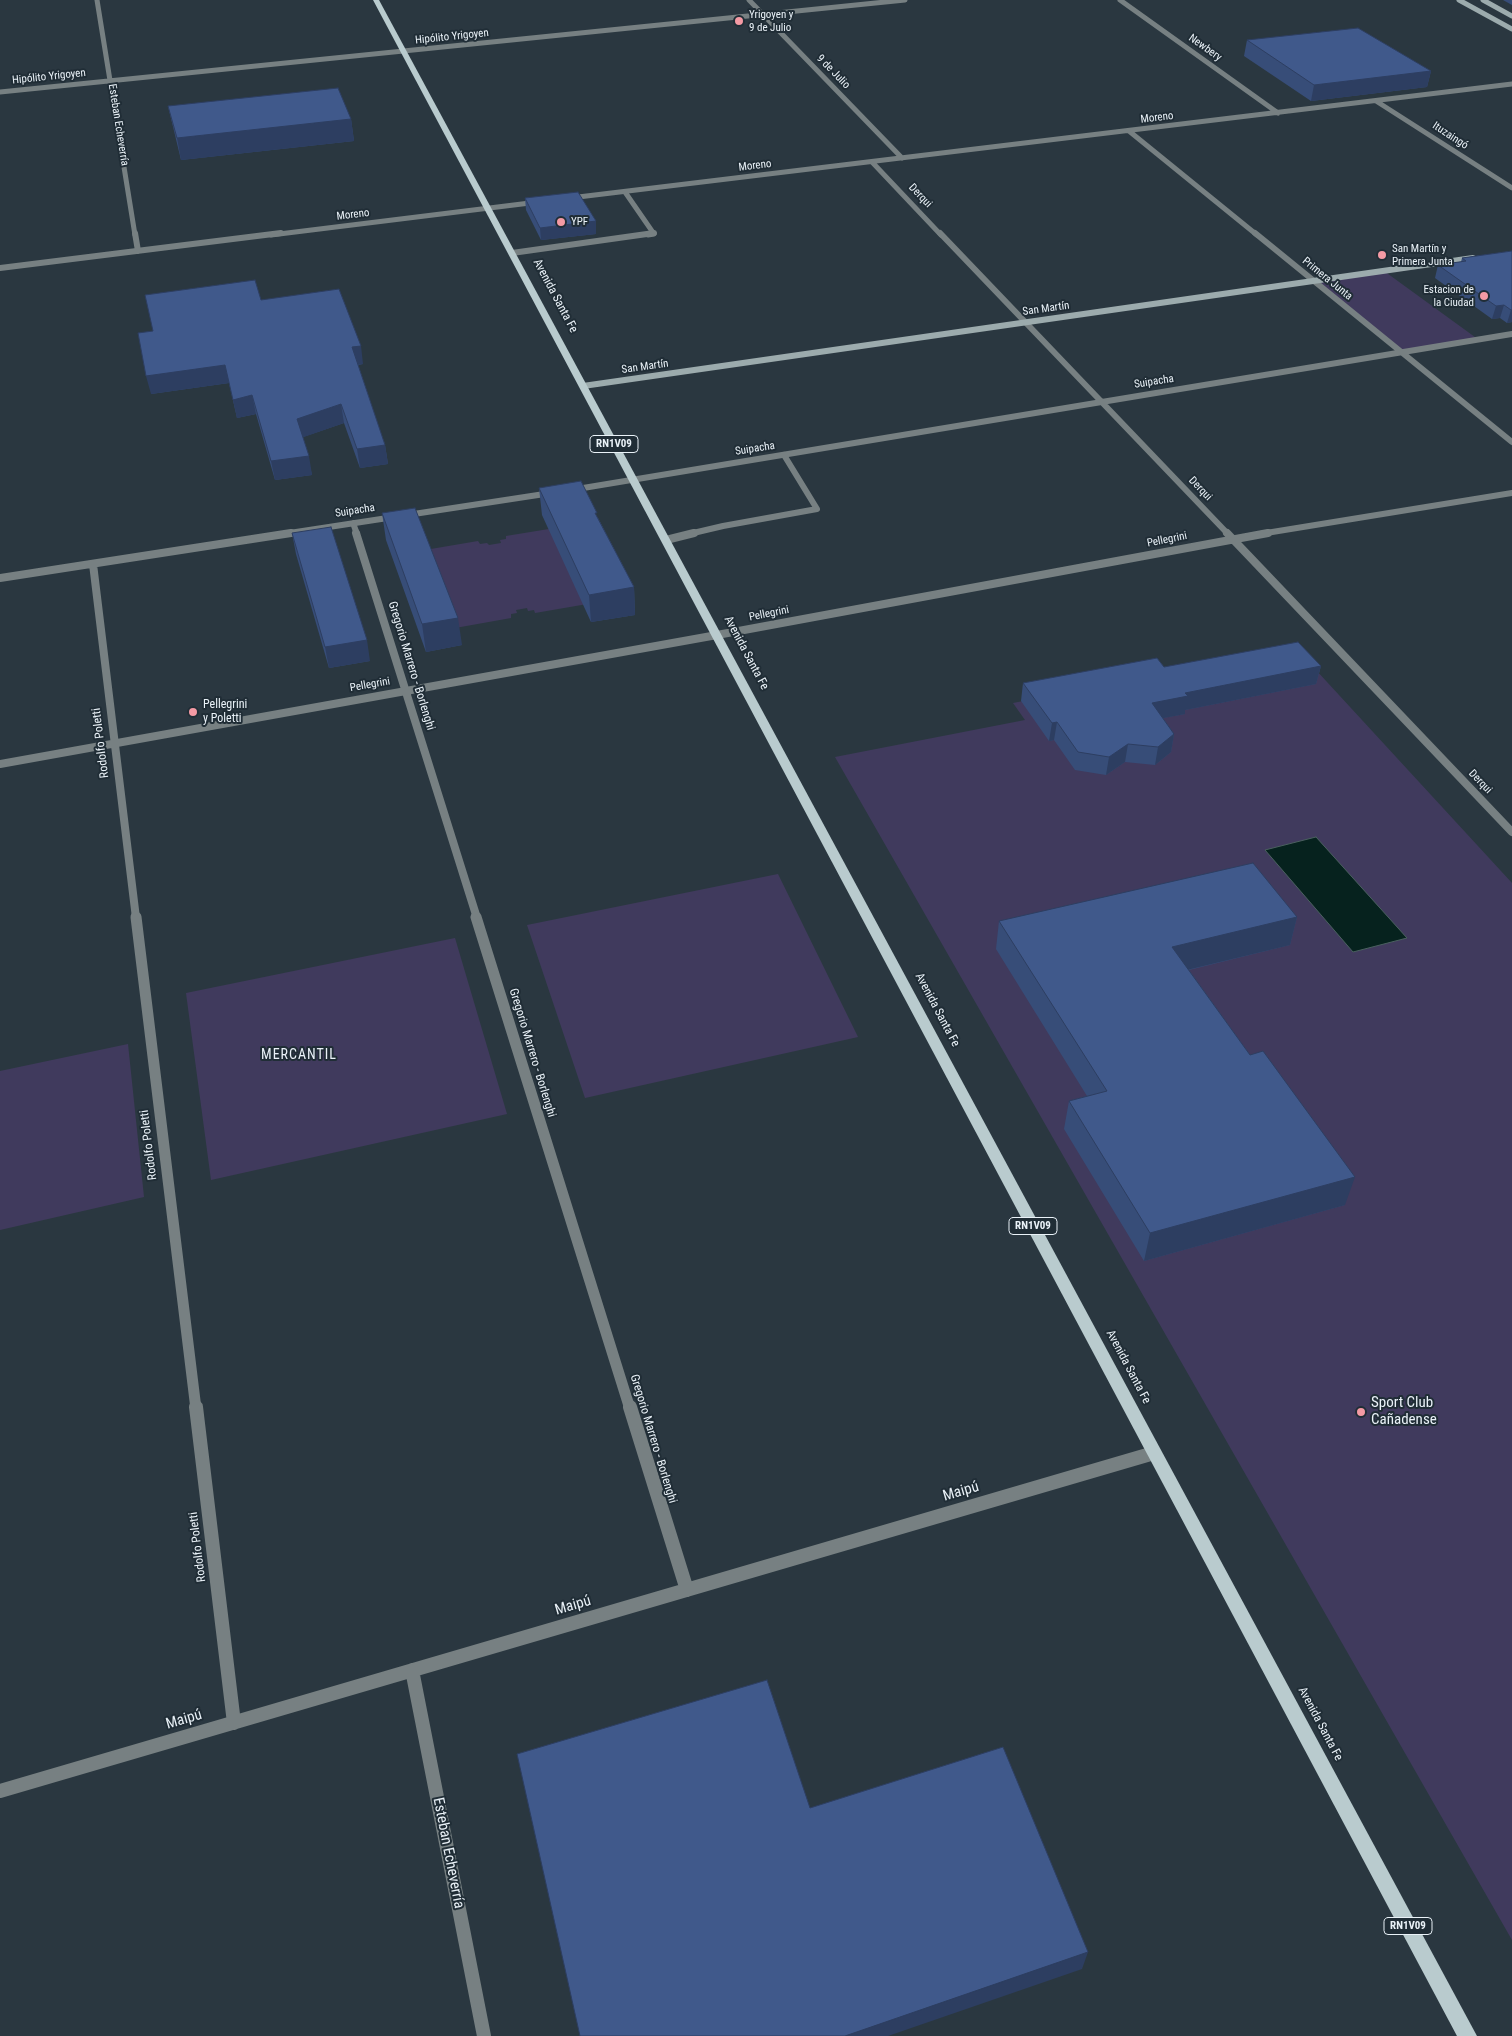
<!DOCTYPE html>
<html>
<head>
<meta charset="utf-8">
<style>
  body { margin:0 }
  canvas { display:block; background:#2a3740 }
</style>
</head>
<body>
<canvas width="1512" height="2036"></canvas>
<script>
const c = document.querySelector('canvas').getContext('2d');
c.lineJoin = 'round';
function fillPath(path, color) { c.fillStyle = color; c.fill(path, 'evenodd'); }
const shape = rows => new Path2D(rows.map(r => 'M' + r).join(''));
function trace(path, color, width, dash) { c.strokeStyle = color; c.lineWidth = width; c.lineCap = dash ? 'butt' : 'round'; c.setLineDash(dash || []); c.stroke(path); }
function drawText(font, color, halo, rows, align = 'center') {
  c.font = font + ' "Roboto Condensed",sans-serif'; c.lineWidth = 4; c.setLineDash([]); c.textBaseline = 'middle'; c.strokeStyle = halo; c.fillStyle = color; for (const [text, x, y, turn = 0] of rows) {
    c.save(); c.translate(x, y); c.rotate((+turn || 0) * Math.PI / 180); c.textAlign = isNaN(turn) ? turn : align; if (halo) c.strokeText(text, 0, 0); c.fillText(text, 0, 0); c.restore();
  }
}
fillPath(shape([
  [1384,271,1479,340,1402,353,1313,281],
  [555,528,593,603,535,613,534,610,528,611,527,608,516,610,517,613,511,614,511,618,455,628,425,550,478,541,480,544,487,543,489,545,501,543,500,540,506,539,506,536],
  [1304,657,1512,883,1512,1940,835,757,1025,720,1013,703,1154,676],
  [778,874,858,1037,585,1098,527,925],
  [455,938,507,1114,211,1180,186,993],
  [128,1044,144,1197,0,1230,0,1071]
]), '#403a5d');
const water = shape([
  [1316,837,1407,938,1353,952,1265,850,1316,837]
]);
fillPath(water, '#06221e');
trace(water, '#4a605f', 1);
trace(shape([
  [625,192,654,234,648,235]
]), '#778082', 5);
trace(shape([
  [512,253,654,233],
  [689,534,723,526,817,509,784,455]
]), '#778082', 6);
trace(shape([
  [666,540,694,533]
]), '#778082', 8);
trace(shape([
  [97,0,135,235],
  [749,0,902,158],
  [1120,0,1278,113],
  [0,92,905,0],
  [1376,101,1512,188],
  [1129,131,1257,235],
  [872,162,941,235],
  [570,198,1512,84],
  [271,235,538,202]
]), '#778082', 5);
trace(shape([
  [135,233,138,251],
  [940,233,1228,534],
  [1255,233,1512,442],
  [0,268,281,233],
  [571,490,1512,334],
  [353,523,357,534],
  [283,534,551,493],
  [1260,534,1512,493]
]), '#778082', 6);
trace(shape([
  [356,533,477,918],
  [1227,533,1512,832],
  [93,564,136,918],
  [0,578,291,533],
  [0,764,717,635,1268,533]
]), '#778082', 8);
trace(shape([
  [136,917,196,1409],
  [476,917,630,1409]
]), '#778082', 11);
trace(shape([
  [196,1407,234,1723],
  [630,1407,687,1590],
  [412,1670,484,2036],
  [0,1791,1154,1453]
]), '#778082', 14);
trace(shape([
  [1459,0,1512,29],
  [1483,0,1512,16]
]), '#9cabad', 5);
trace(shape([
  [583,386,1473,258]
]), '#9cabad', 6);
fillPath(shape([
  [373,0,379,0,1477,2036,1457,2036,373,0]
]), '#b9cbce');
fillPath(shape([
  [1503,0,1512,0,1512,5],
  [1247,40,1431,71,1427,87,1311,101,1244,56],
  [168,106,351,119,354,141,181,160],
  [525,198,596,234,541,240,526,210],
  [1512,251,1512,322,1507,323,1500,318,1492,319,1435,278,1438,265,1461,262,1462,258],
  [261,300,363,364,358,365,385,445,388,464,360,468,344,423,303,437,312,475,275,480,256,414,237,418,229,383,151,394,153,331],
  [539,488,598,518,634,587,635,615,591,622,542,515],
  [382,513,462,645,426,652,386,540],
  [292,533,370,661,329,668,296,554],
  [1321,666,1316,684,1185,710,1185,714,1163,718,1174,734,1171,752,1155,765,1125,762,1106,775,1075,770,1054,740,1049,741,1021,701,1023,683,1164,667],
  [1297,917,1290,945,1189,970,1250,1055,1345,1205,1144,1261,1064,1129,1069,1101,1087,1096,996,949,999,921]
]), '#374d78');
fillPath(shape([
  [1431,71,1427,87,1311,101,1314,85],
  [351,119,354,141,181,160,177,138],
  [596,221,596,234,541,240,540,228],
  [1504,305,1500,318,1492,319,1496,306],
  [1511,310,1512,310,1512,322,1507,323],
  [361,346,363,364,355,365,352,347],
  [225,365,229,383,151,394,146,376],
  [252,395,256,414,237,418,233,400],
  [341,404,344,423,301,438,297,419],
  [385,445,388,464,360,468,357,449],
  [309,456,312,475,275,480,271,461],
  [634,587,635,615,591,622,589,595],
  [458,618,462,645,426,652,422,624],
  [367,640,370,661,329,668,325,647],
  [1321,666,1316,684,1185,710,1185,714,1148,721,1152,703,1185,693],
  [1057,722,1054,740,1049,741,1052,723],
  [1174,734,1171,752,1155,765,1158,747],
  [1128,744,1125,762,1106,775,1109,757],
  [1297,917,1290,945,1166,975,1172,947],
  [1355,1177,1345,1205,1144,1261,1150,1233],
  [1088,1952,1082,1969,888,2036,845,2036]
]), '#2d3e61');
const building = shape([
  [1358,28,1431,71,1314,85,1247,40,1358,28],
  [338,88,351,119,177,138,168,106,338,88],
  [578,192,596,221,540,228,525,198,578,192],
  [1512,251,1512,310,1511,310,1504,305,1496,306,1438,265,1466,261,1462,258,1512,251],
  [255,280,261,300,339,289,361,346,352,347,385,445,357,449,341,404,297,419,309,456,271,461,252,395,233,400,225,365,146,376,138,333,153,331,145,295,255,280],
  [581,481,597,513,595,513,634,587,589,595,539,488,581,481],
  [415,508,458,618,422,624,382,513,415,508],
  [331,527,367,640,325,647,292,533,331,527],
  [1298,642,1321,666,1185,693,1188,696,1152,703,1174,734,1158,747,1128,744,1109,757,1078,752,1057,722,1052,723,1023,683,1157,658,1164,667,1298,642],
  [1253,863,1297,917,1172,947,1250,1055,1263,1051,1355,1177,1150,1233,1069,1101,1107,1091,999,921,1253,863],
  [767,1680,810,1808,1003,1747,1088,1952,845,2036,580,2036,517,1754,767,1680]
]);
fillPath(building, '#40598b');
trace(building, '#2d3e61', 1);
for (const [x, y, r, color] of [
  [739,21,5,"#f49aa4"],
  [561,222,5,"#f49aa4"],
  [1382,255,5,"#f49aa4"],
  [1484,296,5,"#f49aa4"],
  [193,712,5,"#f49aa4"],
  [1361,1412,5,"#f49aa4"]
]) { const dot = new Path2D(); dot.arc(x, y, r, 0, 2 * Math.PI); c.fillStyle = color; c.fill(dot); trace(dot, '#202d36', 2); }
drawText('11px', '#eaf2f8', '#202d36', [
  ["Yrigoyen y",749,15],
  ["9 de Julio",749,28],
  ["YPF",571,222],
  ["San Martín y",1392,249],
  ["Primera Junta",1392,262],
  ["Estacion de",1474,290,"right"],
  ["la Ciudad",1474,303,"right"]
], 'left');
drawText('11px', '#eaf2f8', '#202d36', [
  ["Hipólito Yrigoyen",452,37,-6],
  ["Newbery",1205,48,35],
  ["9 de Julio",833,72,46],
  ["Hipólito Yrigoyen",49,77,-6],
  ["Moreno",1157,118,-7],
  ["Esteban Echeverría",118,125,81],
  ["Ituzaingó",1450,136,33],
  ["Moreno",755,166,-7],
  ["Derqui",920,196,46],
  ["Moreno",353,215,-7],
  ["Primera Junta",1327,279,39],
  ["San Martín",1046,309,-8],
  ["San Martín",645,367,-8],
  ["Suipacha",1154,382,-9],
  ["Suipacha",755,449,-9],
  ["Derqui",1200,489,46],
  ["Suipacha",355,511,-9],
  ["Pellegrini",1167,540,-11],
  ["Pellegrini",769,614,-11],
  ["Pellegrini",370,685,-10],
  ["Derqui",1480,782,46]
]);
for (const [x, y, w] of [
  [614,444,48],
  [1033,1226,48],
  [1408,1926,48]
]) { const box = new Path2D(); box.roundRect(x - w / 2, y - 8.5, w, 17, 4); c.fillStyle = '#202d36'; c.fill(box); trace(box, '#eaf2f8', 1); }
drawText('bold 11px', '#eaf2f8', null, [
  ["RN1V09",614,444],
  ["RN1V09",1033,1226],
  ["RN1V09",1408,1926]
]);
drawText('12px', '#eaf2f8', '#202d36', [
  ["Avenida Santa Fe",555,296,62],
  ["Avenida Santa Fe",746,653,62],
  ["Gregorio Marrero - Borlenghi",411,666,73],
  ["Rodolfo Poletti",101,743,-97],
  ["Avenida Santa Fe",937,1010,62],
  ["Gregorio Marrero - Borlenghi",532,1053,73],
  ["Rodolfo Poletti",149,1145,-97],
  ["Avenida Santa Fe",1128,1367,62],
  ["Gregorio Marrero - Borlenghi",653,1439,73],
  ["Rodolfo Poletti",198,1547,-97],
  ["Avenida Santa Fe",1320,1724,62]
]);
drawText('12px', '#eaf2f8', '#202d36', [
  ["Pellegrini",203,705],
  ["y Poletti",203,719]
], 'left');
c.letterSpacing = '1px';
drawText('14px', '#eaf2f8', '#202d36', [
  ["MERCANTIL",299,1055]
]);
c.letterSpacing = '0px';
drawText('15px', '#eaf2f8', '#202d36', [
  ["Sport Club",1371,1403],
  ["Cañadense",1371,1420]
], 'left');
drawText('15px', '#eaf2f8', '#202d36', [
  ["Maipú",961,1492,-16],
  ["Maipú",573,1606,-16],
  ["Maipú",184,1720,-16],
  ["Esteban Echeverría",448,1853,79]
]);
</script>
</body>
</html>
